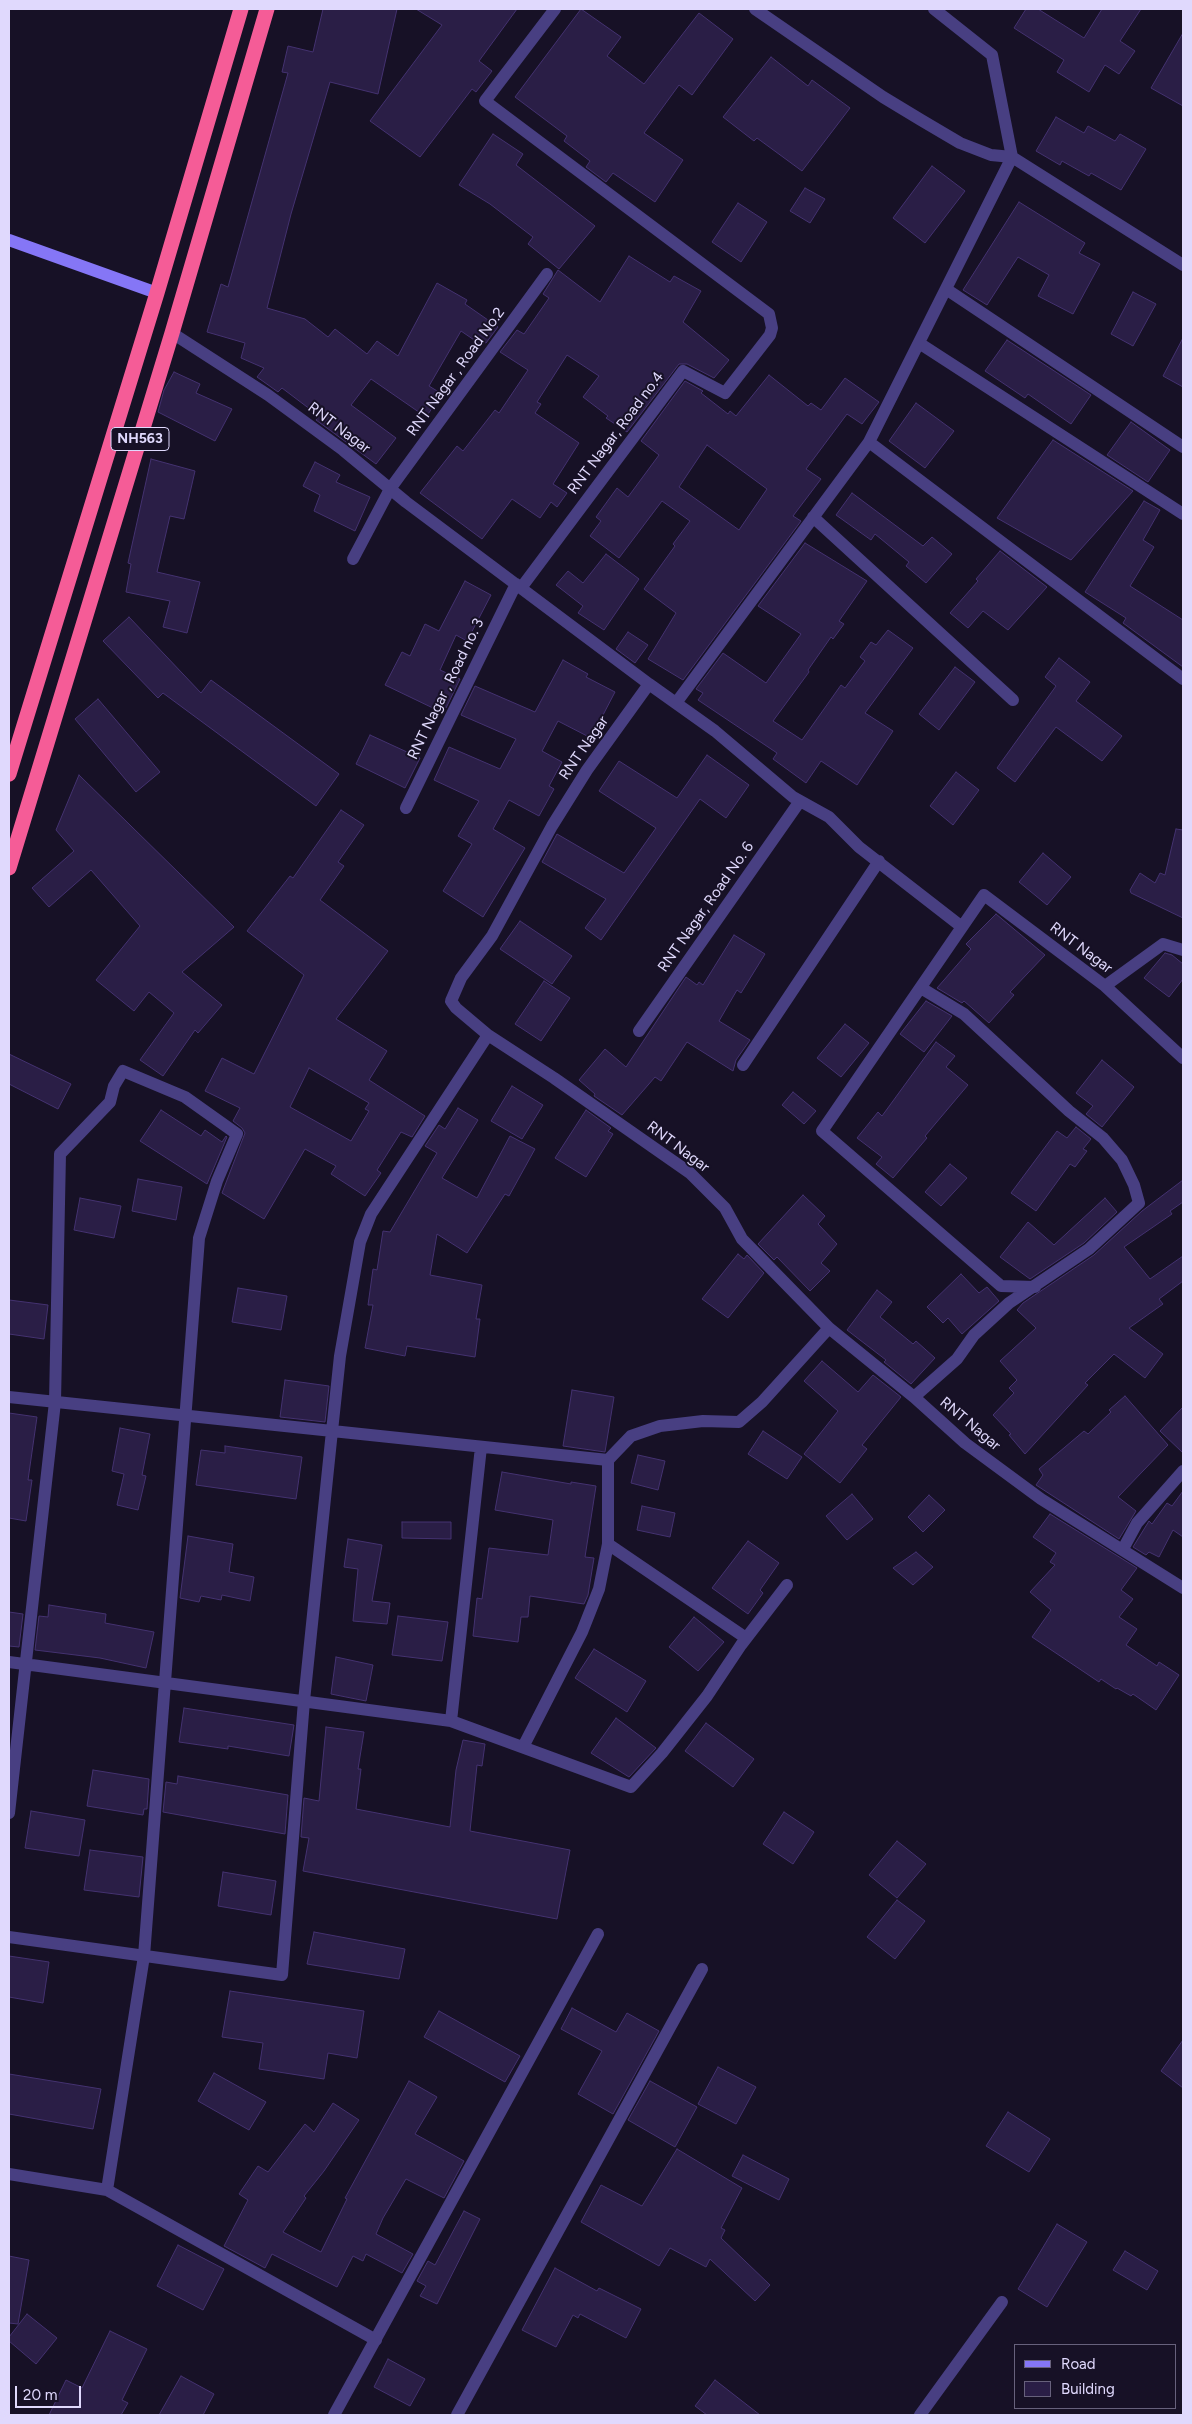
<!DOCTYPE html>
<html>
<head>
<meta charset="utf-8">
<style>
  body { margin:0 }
  #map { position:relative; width:1192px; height:2424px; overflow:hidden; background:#171126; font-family:Figtree,sans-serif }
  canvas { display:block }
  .frame { position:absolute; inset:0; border:10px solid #e0d9fd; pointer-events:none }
  .legend { position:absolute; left:1014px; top:2344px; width:162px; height:65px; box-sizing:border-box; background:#171126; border:1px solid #67617c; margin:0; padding:6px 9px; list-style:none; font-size:15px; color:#e0d9fd }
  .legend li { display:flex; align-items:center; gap:10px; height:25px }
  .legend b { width:25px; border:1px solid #67617c }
  .scale { position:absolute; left:15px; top:2386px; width:66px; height:22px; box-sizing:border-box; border:2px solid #e0d9fd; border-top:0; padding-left:6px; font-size:15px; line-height:18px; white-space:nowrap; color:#e0d9fd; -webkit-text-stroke:4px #171126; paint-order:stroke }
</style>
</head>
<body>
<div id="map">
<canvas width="1192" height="2424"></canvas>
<div class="frame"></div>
<ul class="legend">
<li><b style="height:6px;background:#8576f6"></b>Road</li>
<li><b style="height:14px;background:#2a1e46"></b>Building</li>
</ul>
<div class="scale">20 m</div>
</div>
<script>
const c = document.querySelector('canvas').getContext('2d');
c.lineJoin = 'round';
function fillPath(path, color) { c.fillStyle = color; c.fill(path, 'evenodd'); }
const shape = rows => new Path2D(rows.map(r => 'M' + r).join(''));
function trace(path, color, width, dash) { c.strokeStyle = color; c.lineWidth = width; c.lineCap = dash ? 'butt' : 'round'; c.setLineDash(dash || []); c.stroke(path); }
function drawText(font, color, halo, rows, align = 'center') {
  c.font = font + ' Figtree,sans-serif'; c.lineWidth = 4; c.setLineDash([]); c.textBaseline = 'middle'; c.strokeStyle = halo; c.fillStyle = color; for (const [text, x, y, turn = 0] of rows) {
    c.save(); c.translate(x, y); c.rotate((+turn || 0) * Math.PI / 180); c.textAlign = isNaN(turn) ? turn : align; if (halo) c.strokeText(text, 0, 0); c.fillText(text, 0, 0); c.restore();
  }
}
const building = shape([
  [323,9,397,9,378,94,330,82,291,214,267,308,305,319,328,337,335,329,367,354,377,341,398,356,437,283,467,300,465,304,498,327,486,343,482,341,480,344,461,331,429,386,442,394,426,417,371,379,351,405,396,438,376,464,316,420,319,416,282,388,278,392,257,377,264,368,241,358,245,343,207,332,221,284,228,287,288,73,282,72,288,46,313,52,323,9],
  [416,9,517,9,479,61,492,71,476,92,472,89,420,157,370,121,442,25,416,9],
  [581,9,621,37,607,56,644,84,699,13,733,39,692,95,679,85,644,133,683,160,655,202,613,173,606,182,586,167,590,161,564,141,567,136,515,97,581,9],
  [1026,9,1038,9,1084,38,1102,9,1141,9,1120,41,1135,51,1119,74,1105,65,1089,92,1057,72,1064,60,1014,28,1026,9],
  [1183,33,1183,106,1151,88,1183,33],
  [771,57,808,86,812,80,850,108,802,171,757,138,754,141,723,117,771,57],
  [1056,117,1084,133,1088,126,1115,141,1120,134,1146,149,1121,190,1091,173,1089,176,1062,161,1060,165,1036,151,1056,117],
  [493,134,523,154,516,165,595,226,559,269,528,244,533,237,490,204,459,185,493,134],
  [932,166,965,191,925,243,893,218,932,166],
  [805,188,825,199,810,223,790,211,805,188],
  [1019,202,1085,243,1079,253,1100,264,1073,314,1038,296,1049,275,1018,257,987,305,963,290,1019,202],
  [738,203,767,222,741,262,712,242,738,203],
  [629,256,670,282,674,276,701,291,683,322,729,360,714,378,687,364,679,364,627,432,606,418,608,416,583,397,599,376,567,355,537,402,541,404,535,413,579,443,553,484,567,493,557,507,551,502,540,518,512,499,482,539,420,493,457,446,463,451,495,410,499,413,528,370,500,352,517,330,524,334,549,298,543,294,558,270,600,302,629,256],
  [1133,292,1156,304,1133,346,1111,334,1133,292],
  [1183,338,1183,387,1163,376,1183,338],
  [1007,340,1091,395,1071,424,1028,394,1025,398,985,371,1007,340],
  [174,372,200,384,196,393,232,409,215,441,158,412,164,390,174,372],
  [769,375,808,406,811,403,821,410,845,378,879,402,862,424,847,414,806,469,821,479,793,516,801,521,683,680,648,659,676,613,644,589,675,546,673,544,690,521,662,501,619,558,590,536,601,521,596,517,617,488,628,497,659,455,641,441,685,381,703,391,701,393,728,414,730,411,736,416,769,375],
  [707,445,767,489,739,530,679,487,707,445],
  [916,403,954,431,925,468,889,441,916,403],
  [1131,422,1170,450,1148,482,1107,455,1131,422],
  [1053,440,1133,491,1071,560,997,518,1053,440],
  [151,459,195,471,184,519,170,516,157,572,200,582,187,633,163,627,170,601,126,592,131,564,128,563,151,459],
  [315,462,340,475,336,482,370,497,355,531,314,511,320,495,303,486,315,462],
  [852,493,923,546,932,537,952,554,926,583,906,566,909,562,875,534,871,540,836,515,852,493],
  [1144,501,1160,510,1143,540,1154,547,1130,586,1183,620,1183,667,1123,623,1126,618,1085,592,1144,501],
  [805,543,867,581,839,621,844,624,833,639,831,637,808,670,809,672,773,721,802,740,841,685,845,688,865,661,860,657,871,642,876,645,888,630,913,648,865,713,893,731,857,785,821,761,806,783,773,759,777,753,698,700,703,693,696,689,723,653,766,683,801,634,758,606,805,543],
  [1000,551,1047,587,1008,630,983,611,968,628,950,613,978,581,976,579,1000,551],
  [606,554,639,579,604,630,578,613,583,606,556,585,568,571,583,583,606,554],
  [465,581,491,595,467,641,456,635,440,670,460,679,446,708,438,705,435,709,385,685,402,652,410,656,425,624,439,631,465,581],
  [129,617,201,693,211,680,339,774,316,806,163,693,158,698,103,641,129,617],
  [628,632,648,645,635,663,616,649,628,632],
  [1059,658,1090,682,1076,701,1122,736,1102,761,1056,727,1015,782,997,768,1056,686,1045,677,1059,658],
  [563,660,588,674,586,677,615,692,591,738,558,721,542,751,562,762,549,786,554,789,539,816,509,800,493,829,525,848,483,917,443,891,472,844,458,836,479,801,434,780,449,747,500,769,516,739,461,715,475,686,535,712,563,660],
  [955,667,975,682,939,730,919,714,955,667],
  [98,699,160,772,136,792,75,719,98,699],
  [370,735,420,758,405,788,356,764,370,735],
  [707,755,749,785,726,818,700,799,601,940,585,928,606,899,542,862,557,834,624,873,656,828,599,791,619,761,677,798,707,755],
  [956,772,979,790,953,825,930,806,956,772],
  [79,775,234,927,182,972,222,1005,198,1033,195,1030,163,1076,140,1060,174,1013,149,992,134,1011,96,980,140,926,91,870,49,907,32,888,74,851,56,830,79,775],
  [341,810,364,825,338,862,344,866,320,900,388,951,336,1019,387,1051,369,1080,425,1116,412,1137,401,1132,377,1170,381,1173,365,1196,331,1174,336,1166,305,1149,264,1219,222,1193,245,1133,242,1128,233,1121,240,1108,205,1091,222,1058,254,1074,304,975,247,931,290,876,293,878,341,810],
  [309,1068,369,1103,365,1109,369,1111,351,1141,290,1107,309,1068],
  [1176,829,1183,830,1183,918,1131,893,1130,890,1140,873,1155,883,1160,873,1165,875,1176,829],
  [1043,853,1071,877,1047,905,1019,882,1043,853],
  [996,914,1045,955,1010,992,1014,995,989,1023,964,1001,962,1003,937,988,971,949,966,944,996,914],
  [520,921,572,956,552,984,500,949,520,921],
  [734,935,765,954,741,993,737,990,719,1021,750,1040,736,1060,733,1071,687,1042,661,1081,655,1077,622,1115,594,1096,595,1094,579,1080,605,1049,626,1067,686,977,697,985,699,982,703,985,734,935],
  [1165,953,1172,955,1183,964,1183,979,1169,997,1144,978,1165,953],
  [544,981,570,998,541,1041,515,1024,544,981],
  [926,1001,952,1016,924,1052,900,1034,926,1001],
  [845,1024,869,1043,841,1077,817,1058,845,1024],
  [936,1042,955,1056,946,1067,968,1085,925,1136,927,1138,893,1178,876,1164,882,1157,857,1138,878,1112,882,1116,936,1042],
  [9,1054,71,1084,58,1109,9,1084,9,1054],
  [1102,1060,1134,1087,1102,1127,1086,1114,1093,1106,1076,1093,1102,1060],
  [512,1086,543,1105,522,1139,491,1121,512,1086],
  [793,1092,816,1111,804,1124,782,1105,793,1092],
  [458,1108,478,1120,442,1178,477,1198,510,1136,535,1149,509,1196,505,1194,467,1253,437,1234,430,1275,482,1285,476,1319,480,1319,475,1357,407,1346,405,1356,365,1348,373,1305,368,1305,373,1269,377,1270,383,1231,390,1232,437,1153,425,1146,439,1125,445,1129,458,1108],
  [161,1110,201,1136,205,1130,222,1142,226,1136,227,1137,207,1184,140,1141,161,1110],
  [586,1110,611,1128,608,1131,613,1134,586,1177,555,1158,586,1110],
  [1076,1127,1091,1139,1083,1149,1087,1151,1075,1167,1070,1164,1036,1211,1011,1193,1057,1131,1067,1138,1076,1127],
  [950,1164,967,1178,941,1206,925,1192,950,1164],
  [138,1179,182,1187,176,1220,132,1211,138,1179],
  [1183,1180,1183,1202,1170,1211,1172,1214,1124,1247,1150,1279,1183,1256,1183,1281,1159,1299,1163,1304,1129,1328,1163,1354,1145,1378,1114,1354,1085,1383,1088,1385,1025,1454,1009,1435,1011,1434,993,1415,1014,1393,1009,1388,1017,1380,1000,1361,1036,1328,1017,1310,1023,1303,1094,1255,1142,1211,1183,1180],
  [803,1195,825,1216,818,1224,837,1244,821,1263,830,1271,810,1291,777,1257,774,1260,758,1244,803,1195],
  [80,1198,121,1206,114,1238,74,1230,80,1198],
  [1105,1198,1117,1212,1084,1243,1030,1279,1000,1257,1028,1222,1054,1245,1105,1198],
  [738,1254,744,1259,747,1255,764,1273,728,1318,702,1299,738,1254],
  [961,1274,979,1293,987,1287,999,1301,962,1334,948,1318,943,1323,927,1307,961,1274],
  [238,1288,287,1296,281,1330,232,1322,238,1288],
  [877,1290,892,1302,880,1317,913,1344,916,1341,935,1358,911,1384,884,1362,886,1360,847,1330,877,1290],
  [9,1300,48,1305,44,1339,9,1334,9,1300],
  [822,1361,858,1392,873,1375,901,1397,862,1445,867,1449,840,1483,804,1454,838,1411,804,1381,822,1361],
  [285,1380,329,1386,325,1422,280,1417,285,1380],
  [572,1390,614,1397,605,1452,563,1446,572,1390],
  [1125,1396,1168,1445,1118,1497,1136,1511,1119,1539,1036,1485,1043,1475,1039,1469,1084,1431,1088,1434,1111,1412,1109,1410,1125,1396],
  [1183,1407,1183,1453,1160,1431,1183,1407],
  [9,1413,37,1417,28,1480,32,1480,26,1521,9,1518,9,1413],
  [120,1428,150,1434,142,1475,146,1476,138,1510,117,1505,124,1474,112,1471,120,1428],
  [763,1431,802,1457,787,1479,748,1454,763,1431],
  [225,1446,302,1457,296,1499,196,1485,201,1450,225,1453,225,1446],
  [638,1455,665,1461,658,1490,631,1483,638,1455],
  [502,1472,571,1484,571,1482,596,1486,585,1557,594,1558,588,1595,584,1604,530,1596,528,1617,521,1617,518,1642,473,1636,477,1598,482,1599,489,1548,548,1555,553,1520,495,1510,502,1472],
  [1183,1491,1183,1537,1173,1530,1159,1557,1149,1552,1146,1555,1133,1547,1149,1521,1152,1524,1167,1503,1172,1506,1183,1491],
  [852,1494,873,1519,847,1540,826,1516,852,1494],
  [929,1495,945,1510,923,1532,908,1517,929,1495],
  [642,1506,675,1513,670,1537,637,1530,642,1506],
  [1050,1514,1137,1568,1121,1590,1133,1599,1119,1617,1137,1629,1126,1645,1157,1666,1159,1662,1179,1675,1156,1710,1133,1694,1131,1696,1117,1688,1116,1689,1101,1679,1099,1682,1032,1637,1051,1610,1030,1592,1055,1565,1050,1562,1056,1553,1033,1537,1050,1514],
  [402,1522,451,1522,451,1539,402,1538,402,1522],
  [188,1536,233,1544,229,1572,254,1577,250,1601,222,1595,221,1600,201,1596,199,1602,180,1598,188,1536],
  [348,1539,382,1545,372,1601,390,1603,387,1624,353,1621,358,1569,344,1567,348,1539],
  [748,1541,779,1563,760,1590,763,1593,748,1614,712,1588,748,1541],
  [916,1552,933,1567,913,1585,893,1568,916,1552],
  [49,1605,106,1614,105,1623,154,1632,146,1668,100,1658,35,1650,39,1616,48,1617,49,1605],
  [9,1612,23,1614,19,1647,9,1646,9,1612],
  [398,1616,448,1622,442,1661,392,1655,398,1616],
  [694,1617,724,1642,698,1671,669,1647,694,1617],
  [594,1649,646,1681,627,1712,575,1678,594,1649],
  [336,1657,373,1665,366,1701,331,1694,336,1657],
  [184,1708,294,1725,289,1756,228,1746,228,1749,179,1742,184,1708],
  [616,1718,656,1748,629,1777,591,1753,616,1718],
  [706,1723,754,1759,733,1787,685,1751,706,1723],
  [326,1727,364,1732,358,1769,361,1769,356,1809,450,1827,456,1770,463,1740,485,1744,482,1766,477,1765,470,1831,570,1850,557,1919,303,1871,309,1838,301,1837,304,1798,319,1801,326,1727],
  [93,1770,149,1779,147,1809,144,1809,143,1815,87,1806,93,1770],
  [178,1776,288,1795,285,1834,163,1812,166,1782,177,1784,178,1776],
  [31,1811,85,1820,79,1856,25,1848,31,1811],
  [784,1812,814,1832,793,1864,763,1844,784,1812],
  [897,1841,926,1864,897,1898,869,1875,897,1841],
  [90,1850,143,1857,139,1897,84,1890,90,1850],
  [223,1872,276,1881,271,1915,218,1906,223,1872],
  [897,1900,925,1921,895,1959,867,1937,897,1900],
  [314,1932,405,1949,399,1979,307,1964,314,1932],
  [9,1956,49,1962,43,2003,9,1997,9,1956],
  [230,1991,364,2011,357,2058,328,2053,324,2079,259,2069,263,2043,222,2037,230,1991],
  [572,2008,616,2032,627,2013,659,2031,613,2114,578,2094,602,2051,561,2029,572,2008],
  [439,2011,520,2056,505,2082,424,2037,439,2011],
  [1183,2040,1183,2088,1161,2071,1183,2040],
  [718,2067,756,2087,736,2124,698,2104,718,2067],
  [214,2073,266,2102,249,2130,198,2101,214,2073],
  [9,2074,101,2089,93,2129,9,2114,9,2074],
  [409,2081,437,2097,415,2134,464,2161,444,2198,406,2179,383,2218,376,2234,413,2254,402,2273,366,2254,363,2261,353,2256,337,2287,272,2254,265,2268,224,2246,248,2200,239,2194,258,2166,268,2172,305,2124,314,2132,333,2103,359,2120,324,2171,304,2196,306,2198,283,2232,321,2252,347,2199,345,2198,409,2081],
  [650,2081,697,2107,675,2147,628,2120,650,2081],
  [1008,2112,1050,2139,1029,2172,986,2146,1008,2112],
  [677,2149,742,2188,721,2228,725,2230,721,2238,770,2285,755,2301,710,2259,706,2267,670,2248,659,2266,581,2222,601,2185,642,2206,677,2149],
  [743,2155,789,2179,779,2200,732,2176,743,2155],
  [464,2211,480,2219,437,2304,420,2296,426,2286,417,2281,428,2261,435,2265,464,2211],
  [1057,2224,1087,2242,1047,2307,1018,2289,1057,2224],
  [178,2245,224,2269,203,2310,157,2286,178,2245],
  [1125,2251,1158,2271,1147,2290,1113,2270,1125,2251],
  [9,2256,29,2260,18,2324,9,2323,9,2256],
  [555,2268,597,2291,599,2288,641,2309,626,2338,580,2314,578,2318,573,2315,556,2347,522,2330,555,2268],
  [27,2314,57,2338,36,2364,9,2341,9,2337,27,2314],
  [110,2331,147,2349,122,2400,128,2403,121,2415,49,2415,66,2380,82,2388,110,2331],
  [388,2359,425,2379,410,2406,374,2387,388,2359],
  [181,2376,214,2394,203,2415,159,2415,181,2376],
  [715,2380,760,2415,707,2415,695,2406,715,2380]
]);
fillPath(building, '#2a1e46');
trace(building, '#443270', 1);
trace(shape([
  [755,9,883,97,921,120,960,143,991,155,1012,157,1183,265],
  [946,289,1183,447],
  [172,333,268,395,343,450,406,502,649,684,587,770,552,826,492,936,461,978,451,1001,456,1008,488,1035,554,1078,690,1173,725,1208,742,1239,829,1328,914,1397,965,1443,1041,1499,1183,1588],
  [919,343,1183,514],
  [869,442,1183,679],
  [813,517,1013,700],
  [353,559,390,489,547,274],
  [521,588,683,371,725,393,770,335,772,328,769,314,485,101,555,9],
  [649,684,715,731,793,797,829,817,859,847,962,927],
  [676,703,869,442,1012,157,992,55,934,9],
  [406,808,516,584],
  [1105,986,1163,944,1183,950],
  [639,1031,800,801],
  [743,1065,879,861],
  [1035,1287,1001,1286,822,1131,984,895,1105,986,1183,1058],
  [9,1397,608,1460,631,1436,660,1426,703,1421,739,1422,762,1402,829,1328],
  [914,1397,957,1359,974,1335,1009,1303,1089,1249,1139,1203,1134,1185,1122,1160,1103,1138,1069,1111,964,1014,921,988],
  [608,1544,746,1638],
  [1123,1549,1137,1523,1183,1471],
  [9,1662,451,1721,631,1787,662,1753,707,1696,741,1645,787,1585],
  [451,1721,481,1447],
  [523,1747,582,1632,599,1589,608,1544,608,1460],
  [9,1813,55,1402,60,1154,110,1102,114,1086,123,1071,185,1097,237,1134,217,1181,199,1238,144,1956,107,2190],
  [9,1937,282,1975,304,1701,332,1431,340,1356,360,1242,371,1214,488,1035],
  [9,2174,107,2190,376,2340],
  [334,2415,598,1934],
  [457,2415,702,1969],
  [920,2415,1002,2302]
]), '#483f82', 12);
trace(shape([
  [9,240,157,293]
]), '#8576f6', 12);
trace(shape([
  [9,774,157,293,241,9],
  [9,868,172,333,267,9]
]), '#f55c97', 15);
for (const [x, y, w] of [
  [140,439,58]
]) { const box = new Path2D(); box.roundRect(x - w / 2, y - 11.5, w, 23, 4); c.fillStyle = '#171126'; c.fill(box); trace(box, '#e0d9fd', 1); }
drawText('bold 14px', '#e0d9fd', null, [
  ["NH563",140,439]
]);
drawText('15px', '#e0d9fd', '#171126', [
  ["RNT Nagar , Road No.2",456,372,-54],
  ["RNT Nagar",339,428,37],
  ["RNT Nagar, Road no.4",616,433,-53],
  ["RNT Nagar , Road no. 3",446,689,-64],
  ["RNT Nagar",584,748,-55],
  ["RNT Nagar, Road No. 6",706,907,-55],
  ["RNT Nagar",1081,948,37],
  ["RNT Nagar",678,1147,37],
  ["RNT Nagar",970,1424,40]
]);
</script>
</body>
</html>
